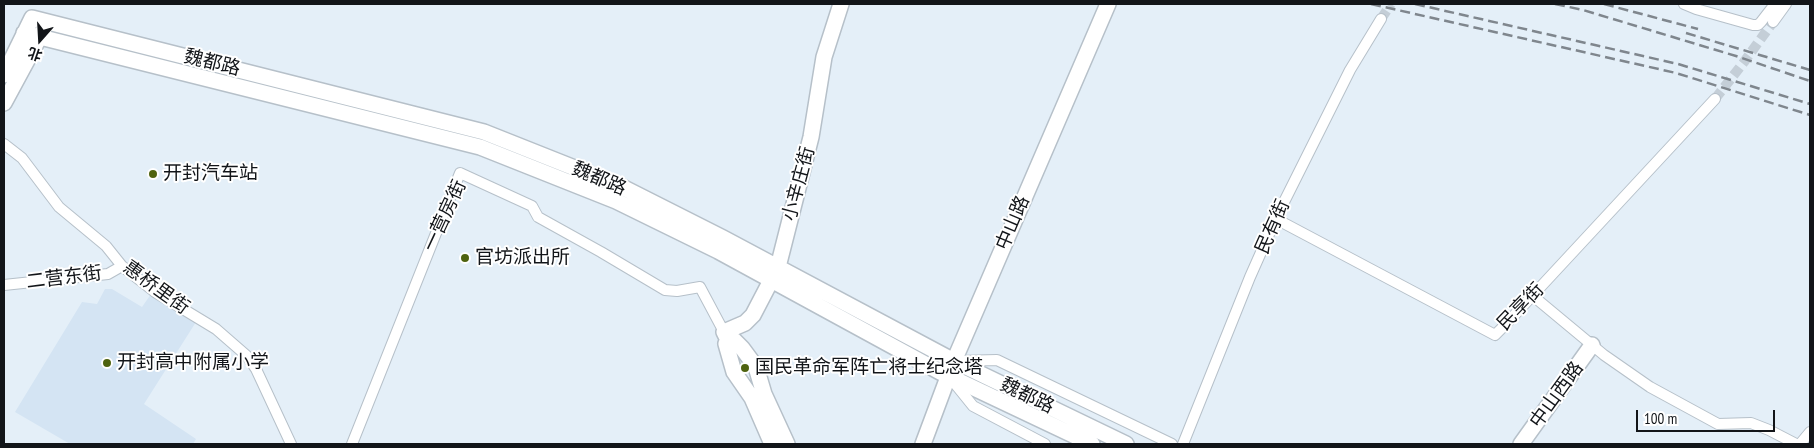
<!DOCTYPE html>
<html>
<head>
<meta charset="utf-8">
<style>
  body { margin:0 }
  #map { position:relative; width:1814px; height:448px; overflow:hidden; background:#e4eff8; font-family:"PT Sans Narrow","Noto Sans SC",sans-serif }
  canvas { display:block }
  .frame { position:absolute; inset:0; border:5px solid #121519; pointer-events:none }
  .north { position:absolute; left:15px; top:15px; width:50px; height:50px; -webkit-text-stroke:4px #fff; paint-order:stroke; rotate:199deg; font-size:14px; font-weight:700; line-height:20px; text-align:center; color:#121519 }
  .north::after { content:''; display:block; margin:auto; width:18px; height:22px; background:#121519; clip-path:polygon(50% 0,100% 100%,50% 72%,0 100%) }
  .scale { position:absolute; left:1636px; top:410px; width:139px; height:22px; box-sizing:border-box; border:2px solid #121519; border-top:0; padding-left:6px; font-size:15px; line-height:18px; white-space:nowrap; color:#121519; -webkit-text-stroke:4px #fff; paint-order:stroke }
</style>
</head>
<body>
<div id="map">
<canvas width="1814" height="448"></canvas>
<div class="frame"></div>
<div class="north">北</div>
<div class="scale">100 m</div>
</div>
<script>
const c = document.querySelector('canvas').getContext('2d');
c.lineJoin = 'round';
function fillPath(path, color) { c.fillStyle = color; c.fill(path, 'evenodd'); }
const shape = rows => new Path2D(rows.map(r => 'M' + r).join(''));
function trace(path, color, width, dash) { c.strokeStyle = color; c.lineWidth = width; c.lineCap = dash ? 'butt' : 'round'; c.setLineDash(dash || []); c.stroke(path); }
function drawText(font, color, halo, rows, align = 'center') {
  c.font = font + ' "PT Sans Narrow","Noto Sans SC",sans-serif'; c.lineWidth = 4; c.setLineDash([]); c.textBaseline = 'middle'; c.strokeStyle = halo; c.fillStyle = color; for (const [text, x, y, turn = 0] of rows) {
    c.save(); c.translate(x, y); c.rotate((+turn || 0) * Math.PI / 180); c.textAlign = isNaN(turn) ? turn : align; if (halo) c.strokeText(text, 0, 0); c.fillText(text, 0, 0); c.restore();
  }
}
fillPath(shape([
  [105,289,112,289,142,307,151,294,196,322,144,404,196,439,193,444,70,444,15,412,82,302,97,304]
]), '#d4e4f3');
trace(shape([
  [1381,19,1391,4],
  [1715,99,1744,62,1773,22]
]), '#c4ced7', 10, [10, 5]);
const street = shape([
  [1684,4,1696,9,1753,25,1758,25,1761,22,1775,4],
  [1773,22,1786,4],
  [4,144,22,158,59,207,106,246,122,266,155,292,216,329,247,356,256,369,291,444],
  [1276,219,1495,335,1507,323,1715,99],
  [4,285,108,274,122,266],
  [1533,296,1604,355,1650,387,1718,424,1751,423,1769,430,1796,444],
  [957,361,997,360,1172,444],
  [952,380,973,406,1045,444],
  [352,444,460,173,532,206,538,217,601,252,665,290,677,291,700,287,724,332],
  [1183,444,1250,277,1278,214,1350,70,1381,19],
  [1800,444,1810,432]
]);
const secondary = shape([
  [24,33,480,147,616,201,718,251,940,372,1092,444],
  [4,75,32,18,484,132,620,186,723,238,954,361,1126,444],
  [4,103,44,29],
  [729,342,724,332,745,323,753,315,778,267,811,137,824,57,841,4],
  [729,342,734,340,742,348,756,367,764,394,787,444],
  [729,342,726,344,734,372,752,398,772,444],
  [923,444,954,361,1108,4],
  [1521,444,1592,345]
]);
trace(street, '#b6c0c9', 12);
trace(secondary, '#b6c0c9', 18);
trace(street, '#fff', 10);
trace(secondary, '#fff', 15);
trace(shape([
  [1371,4,1676,73,1810,115],
  [1415,4,1678,64,1810,104],
  [1555,4,1583,10,1736,56,1810,81],
  [1604,4,1698,29],
  [1686,33,1810,70]
]), '#7f868d', 2.5, [10, 5]);
for (const [x, y, r, color] of [
  [153,174,5,"#4e630f"],
  [465,258,5,"#4e630f"],
  [107,363,5,"#4e630f"],
  [745,368,5,"#4e630f"]
]) { const dot = new Path2D(); dot.arc(x, y, r, 0, 2 * Math.PI); c.fillStyle = color; c.fill(dot); trace(dot, '#fff', 2); }
drawText('19px', '#121519', '#fff', [
  ["魏都路",212,63,14],
  ["魏都路",599,179,23],
  ["小辛庄街",799,184,-75],
  ["一营房街",445,216,-65],
  ["中山路",1013,223,-67],
  ["民有街",1273,227,-66],
  ["二营东街",64,278,-7],
  ["惠桥里街",156,288,36],
  ["民享街",1521,307,-46],
  ["中山西路",1557,395,-54],
  ["魏都路",1027,396,26]
]);
drawText('19px', '#121519', '#fff', [
  ["开封汽车站",163,174],
  ["官坊派出所",475,258],
  ["开封高中附属小学",117,363],
  ["国民革命军阵亡将士纪念塔",755,368]
], 'left');
</script>
</body>
</html>
